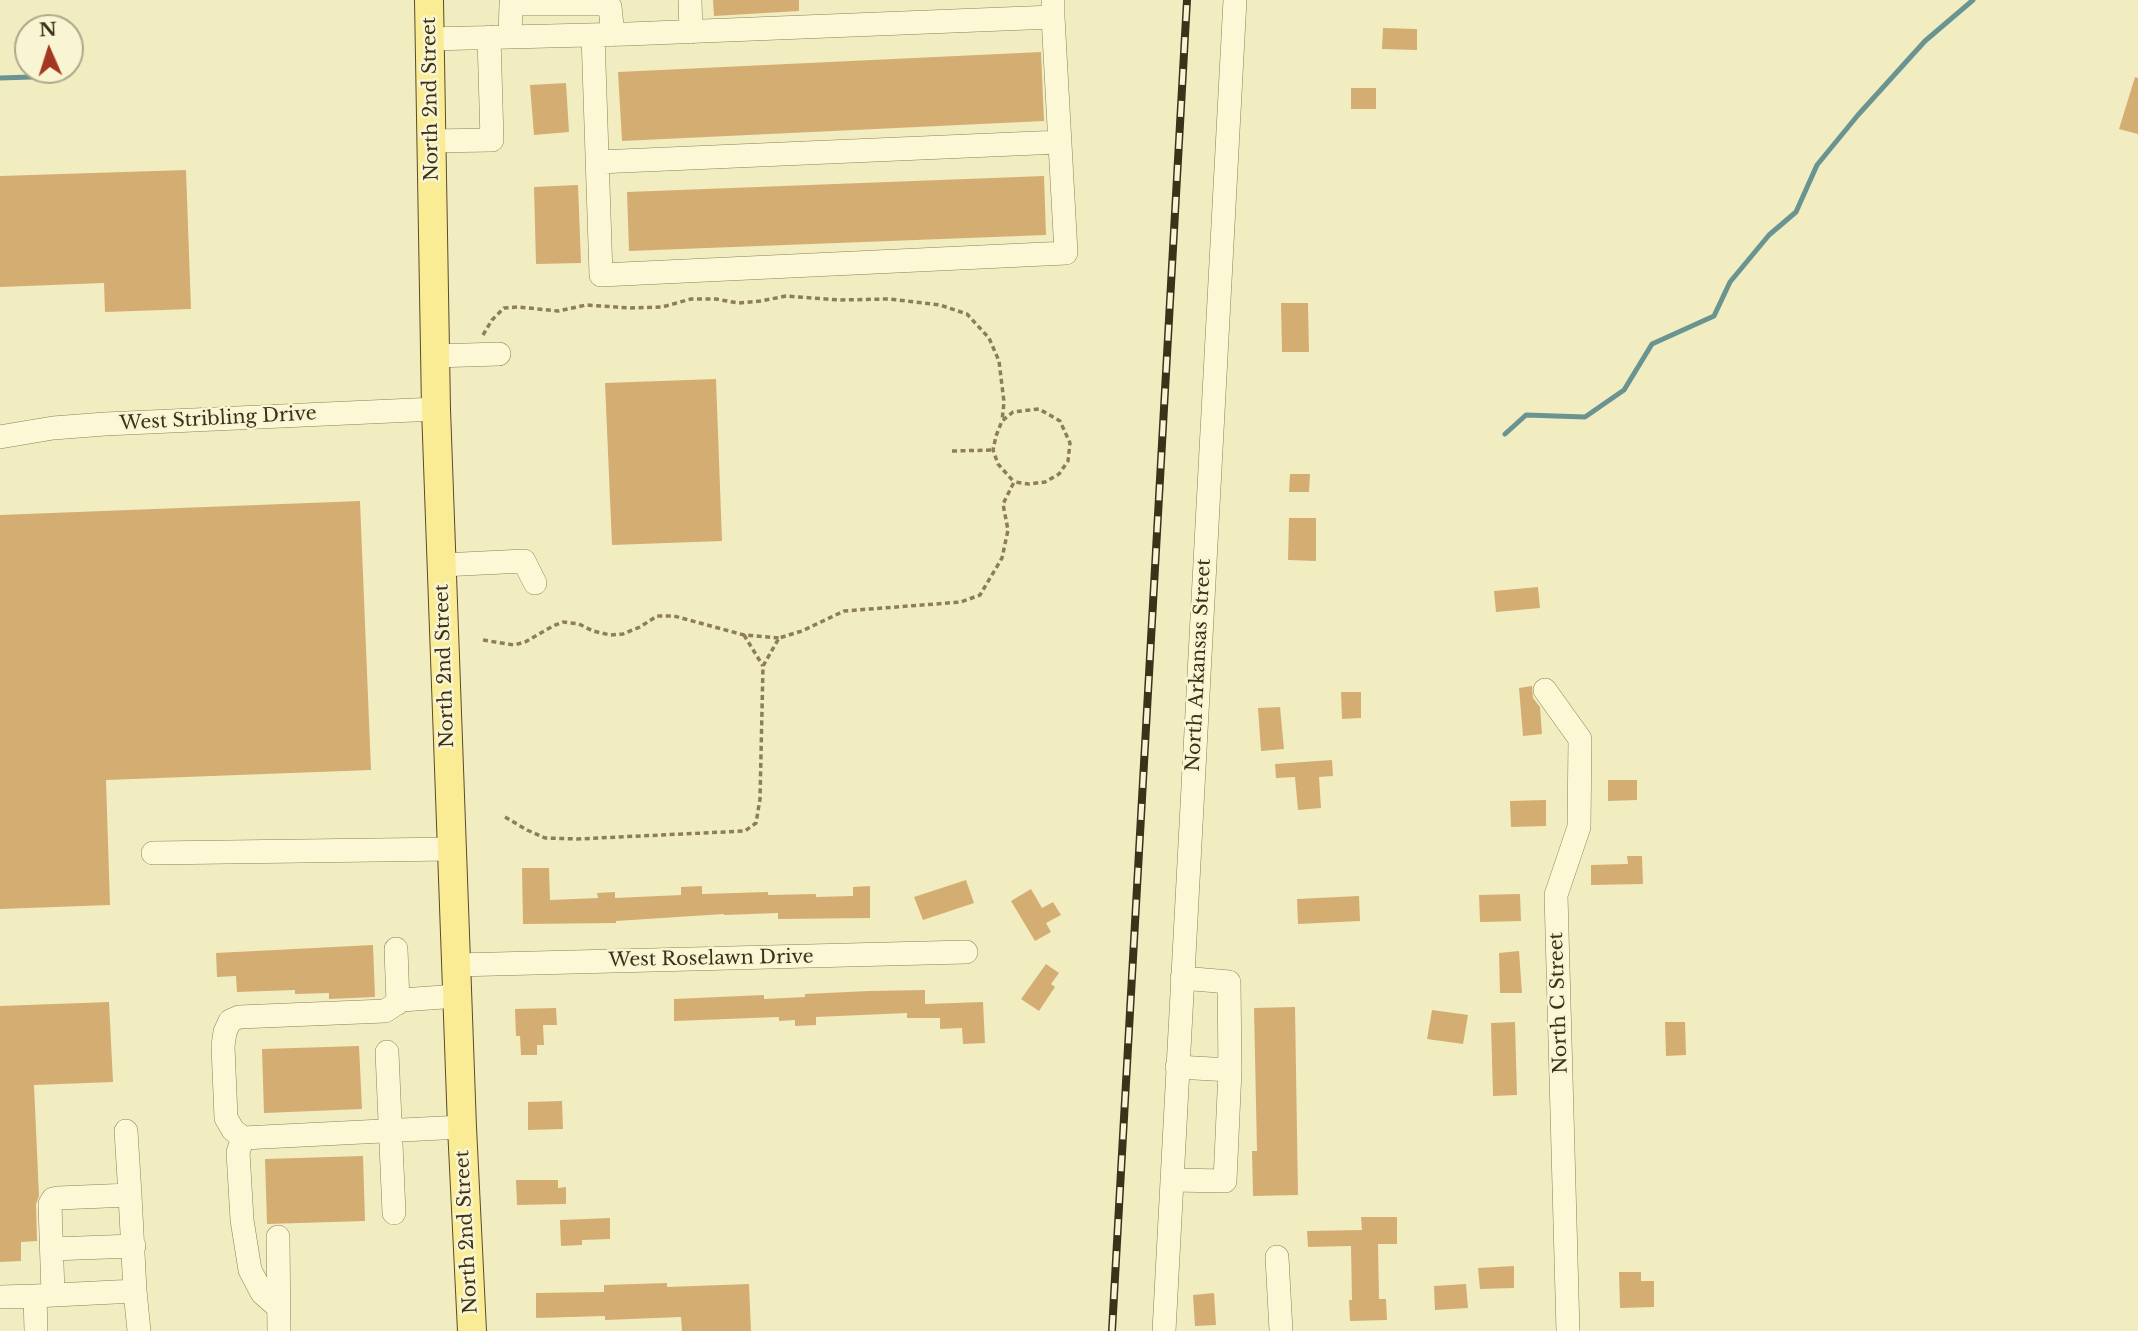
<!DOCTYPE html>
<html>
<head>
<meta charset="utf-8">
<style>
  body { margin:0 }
  #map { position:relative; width:2138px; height:1331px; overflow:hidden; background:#f2edc1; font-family:"Libre Baskerville",serif }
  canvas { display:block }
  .north { position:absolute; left:14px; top:14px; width:70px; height:70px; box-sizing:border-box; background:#f9f5d2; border:2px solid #ada789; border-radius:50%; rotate:357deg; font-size:19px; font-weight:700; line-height:28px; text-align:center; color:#3c321c }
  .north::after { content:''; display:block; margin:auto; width:24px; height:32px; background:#a33720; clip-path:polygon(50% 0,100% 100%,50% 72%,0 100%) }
</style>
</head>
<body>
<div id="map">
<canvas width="2138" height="1331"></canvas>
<div class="north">N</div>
</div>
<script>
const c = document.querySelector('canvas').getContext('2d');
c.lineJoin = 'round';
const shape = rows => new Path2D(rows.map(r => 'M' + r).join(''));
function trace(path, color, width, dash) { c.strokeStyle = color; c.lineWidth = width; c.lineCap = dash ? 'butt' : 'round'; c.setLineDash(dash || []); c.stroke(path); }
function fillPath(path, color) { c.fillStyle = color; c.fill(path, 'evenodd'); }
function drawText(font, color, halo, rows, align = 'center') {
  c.font = font + ' "Libre Baskerville",serif'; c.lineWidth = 5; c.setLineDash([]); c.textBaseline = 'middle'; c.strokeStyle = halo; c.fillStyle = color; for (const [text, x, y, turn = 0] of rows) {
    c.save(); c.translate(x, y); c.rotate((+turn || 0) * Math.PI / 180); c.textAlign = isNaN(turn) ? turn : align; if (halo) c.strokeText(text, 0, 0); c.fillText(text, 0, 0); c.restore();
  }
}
trace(shape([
  [0,78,32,77],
  [1505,434,1526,415,1585,417,1624,390,1652,344,1714,316,1730,282,1769,235,1796,212,1817,165,1858,115,1925,41,1973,0]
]), '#6a9491', 5);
fillPath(shape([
  [713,0,799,0,799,11,714,16],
  [1383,28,1417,29,1417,50,1382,49],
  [1041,52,1044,121,622,141,618,72],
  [2135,77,2138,78,2138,134,2119,129],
  [566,83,569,132,534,135,530,85],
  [1351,88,1376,88,1376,109,1351,109],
  [186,170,191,309,105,312,104,283,0,287,0,176],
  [1044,176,1046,235,629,251,627,192],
  [578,185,581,263,536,264,534,187],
  [1281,303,1308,303,1309,352,1282,352],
  [716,379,722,541,612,545,605,383],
  [1290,474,1310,474,1309,492,1289,492],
  [360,501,371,770,106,780,110,905,0,909,0,515],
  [1289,518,1316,518,1316,561,1288,560],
  [1538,587,1540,608,1496,612,1494,591],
  [1532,686,1533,698,1540,707,1542,734,1523,736,1519,688],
  [1341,692,1361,692,1361,718,1342,719],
  [1280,707,1284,749,1261,751,1258,708],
  [1332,760,1333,776,1319,777,1321,808,1298,810,1295,777,1276,778,1275,764],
  [1608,780,1637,780,1637,800,1608,801],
  [1546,800,1546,826,1511,827,1510,801],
  [1627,856,1642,856,1643,884,1591,885,1591,865,1628,864],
  [522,868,549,868,550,900,598,898,597,893,615,892,615,898,681,895,681,887,702,886,702,894,768,892,768,895,816,894,816,897,853,896,853,887,870,886,870,918,778,919,778,913,724,915,724,914,616,921,616,923,523,924],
  [966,880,974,903,923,920,914,897],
  [1031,889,1042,908,1053,902,1061,915,1046,923,1051,932,1035,941,1011,901],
  [1520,894,1521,921,1480,922,1479,895],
  [1359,896,1360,921,1298,924,1297,899],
  [373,945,375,997,329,999,329,993,295,994,295,990,237,992,236,976,217,977,216,953],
  [1519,951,1522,993,1500,993,1499,953],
  [1046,964,1059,973,1051,984,1055,987,1039,1011,1021,999],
  [925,990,925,1004,983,1002,985,1043,963,1044,962,1028,940,1029,940,1018,907,1018,907,1013,816,1017,816,1025,795,1026,795,1020,779,1021,779,1017,674,1021,674,999,764,995,764,999,805,997,805,994,869,991],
  [109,1002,113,1082,34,1085,39,1196,36,1204,37,1241,21,1242,21,1261,0,1262,0,1006],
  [1295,1007,1298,1195,1253,1196,1252,1151,1257,1151,1254,1008],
  [556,1008,557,1025,543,1025,544,1045,537,1045,537,1055,521,1055,520,1036,516,1036,515,1009],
  [1432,1010,1468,1015,1463,1044,1427,1039],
  [1515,1022,1517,1095,1493,1096,1491,1023],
  [1665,1022,1685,1022,1686,1055,1666,1056],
  [359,1046,362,1109,264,1113,262,1049],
  [562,1101,563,1129,528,1130,528,1102],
  [363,1156,365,1221,267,1224,265,1159],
  [516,1180,558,1180,558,1188,566,1187,566,1204,517,1205],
  [1361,1217,1397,1217,1397,1244,1378,1244,1379,1299,1386,1299,1387,1320,1350,1321,1349,1300,1352,1300,1351,1246,1308,1247,1307,1231,1362,1230],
  [610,1218,610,1239,582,1240,582,1245,561,1246,560,1220],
  [1514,1266,1514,1288,1480,1289,1478,1268],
  [1619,1272,1641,1272,1641,1281,1654,1281,1654,1307,1620,1308],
  [667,1283,667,1287,749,1284,751,1331,682,1331,681,1317,605,1320,605,1316,536,1318,536,1293,604,1292,604,1285],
  [1466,1284,1468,1308,1435,1310,1434,1286],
  [1214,1293,1216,1325,1195,1326,1193,1295]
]), '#d4ad73');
const minor = shape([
  [690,0,691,32],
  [593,35,601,275,1066,253,1053,17],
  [510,37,511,4,602,4,610,7,613,35],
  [430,39,628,34,1053,17,1053,0],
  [432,141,492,140,489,37],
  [598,162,1060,142],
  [435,356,499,354],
  [0,437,53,428,105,424,436,409],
  [442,565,524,561,535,583],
  [1545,690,1580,739,1579,827,1556,895,1568,1331],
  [153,853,452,849],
  [396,949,398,1003],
  [456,965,966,952],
  [387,1052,394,1213],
  [1177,1067,1230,1070],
  [126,1131,130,1195],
  [243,1138,233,1130,226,1118,223,1046,225,1032,230,1021,239,1017,385,1011,402,1000,457,996],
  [1172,1180,1225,1181,1230,1070,1229,982,1182,978],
  [278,1237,279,1331],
  [52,1249,134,1246],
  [1277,1257,1281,1331],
  [53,1294,50,1204,53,1199,58,1198,130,1195,135,1291],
  [0,1297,35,1296],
  [279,1308,262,1293,250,1270,242,1220,238,1152,243,1138,462,1127],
  [36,1331,35,1296,135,1291,139,1331],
  [1164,1331,1235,0]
]);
const major = shape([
  [429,0,436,409,462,1127,472,1331]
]);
trace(minor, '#8e7e56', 24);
trace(major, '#5b4a2b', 30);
trace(shape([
  [483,335,492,320,504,308,518,307,558,311,586,305,630,308,662,307,691,299,716,299,738,303,761,301,786,296,839,300,889,299,940,305,967,314,989,338,999,361,1004,402,1002,421],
  [952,451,993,450],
  [744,635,763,666],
  [483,640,514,645,525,642,553,626,563,622,579,624,593,631,610,635,623,634,640,627,657,616,674,616,744,635,779,638],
  [505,817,527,830,545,838,577,839,745,831,756,823,760,799,763,666,779,638,802,631,844,611,961,602,980,595,1002,558,1008,530,1003,504,1014,482,1029,484,1045,482,1059,474,1068,461,1070,443,1060,421,1039,409,1013,412,1002,421,996,436,993,450,998,464,1014,482]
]), '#8e7e56', 3.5, [5, 3.5]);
trace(minor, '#fcf8d5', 23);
trace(major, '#f9ec95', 28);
const rail = shape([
  [1112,1331,1187,0]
]);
trace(rail, '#3c321c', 8);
trace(rail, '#f9f5d2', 5, [16]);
drawText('19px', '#3c321c', '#f9f5d2', [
  ["North 2nd Street",431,99,-91],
  ["West Stribling Drive",218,419,-3],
  ["North Arkansas Street",1199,665,-87],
  ["North 2nd Street",445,666,-92],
  ["West Roselawn Drive",711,959,-1],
  ["North C Street",1559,1003,-92],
  ["North 2nd Street",467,1232,-93]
]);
</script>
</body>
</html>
